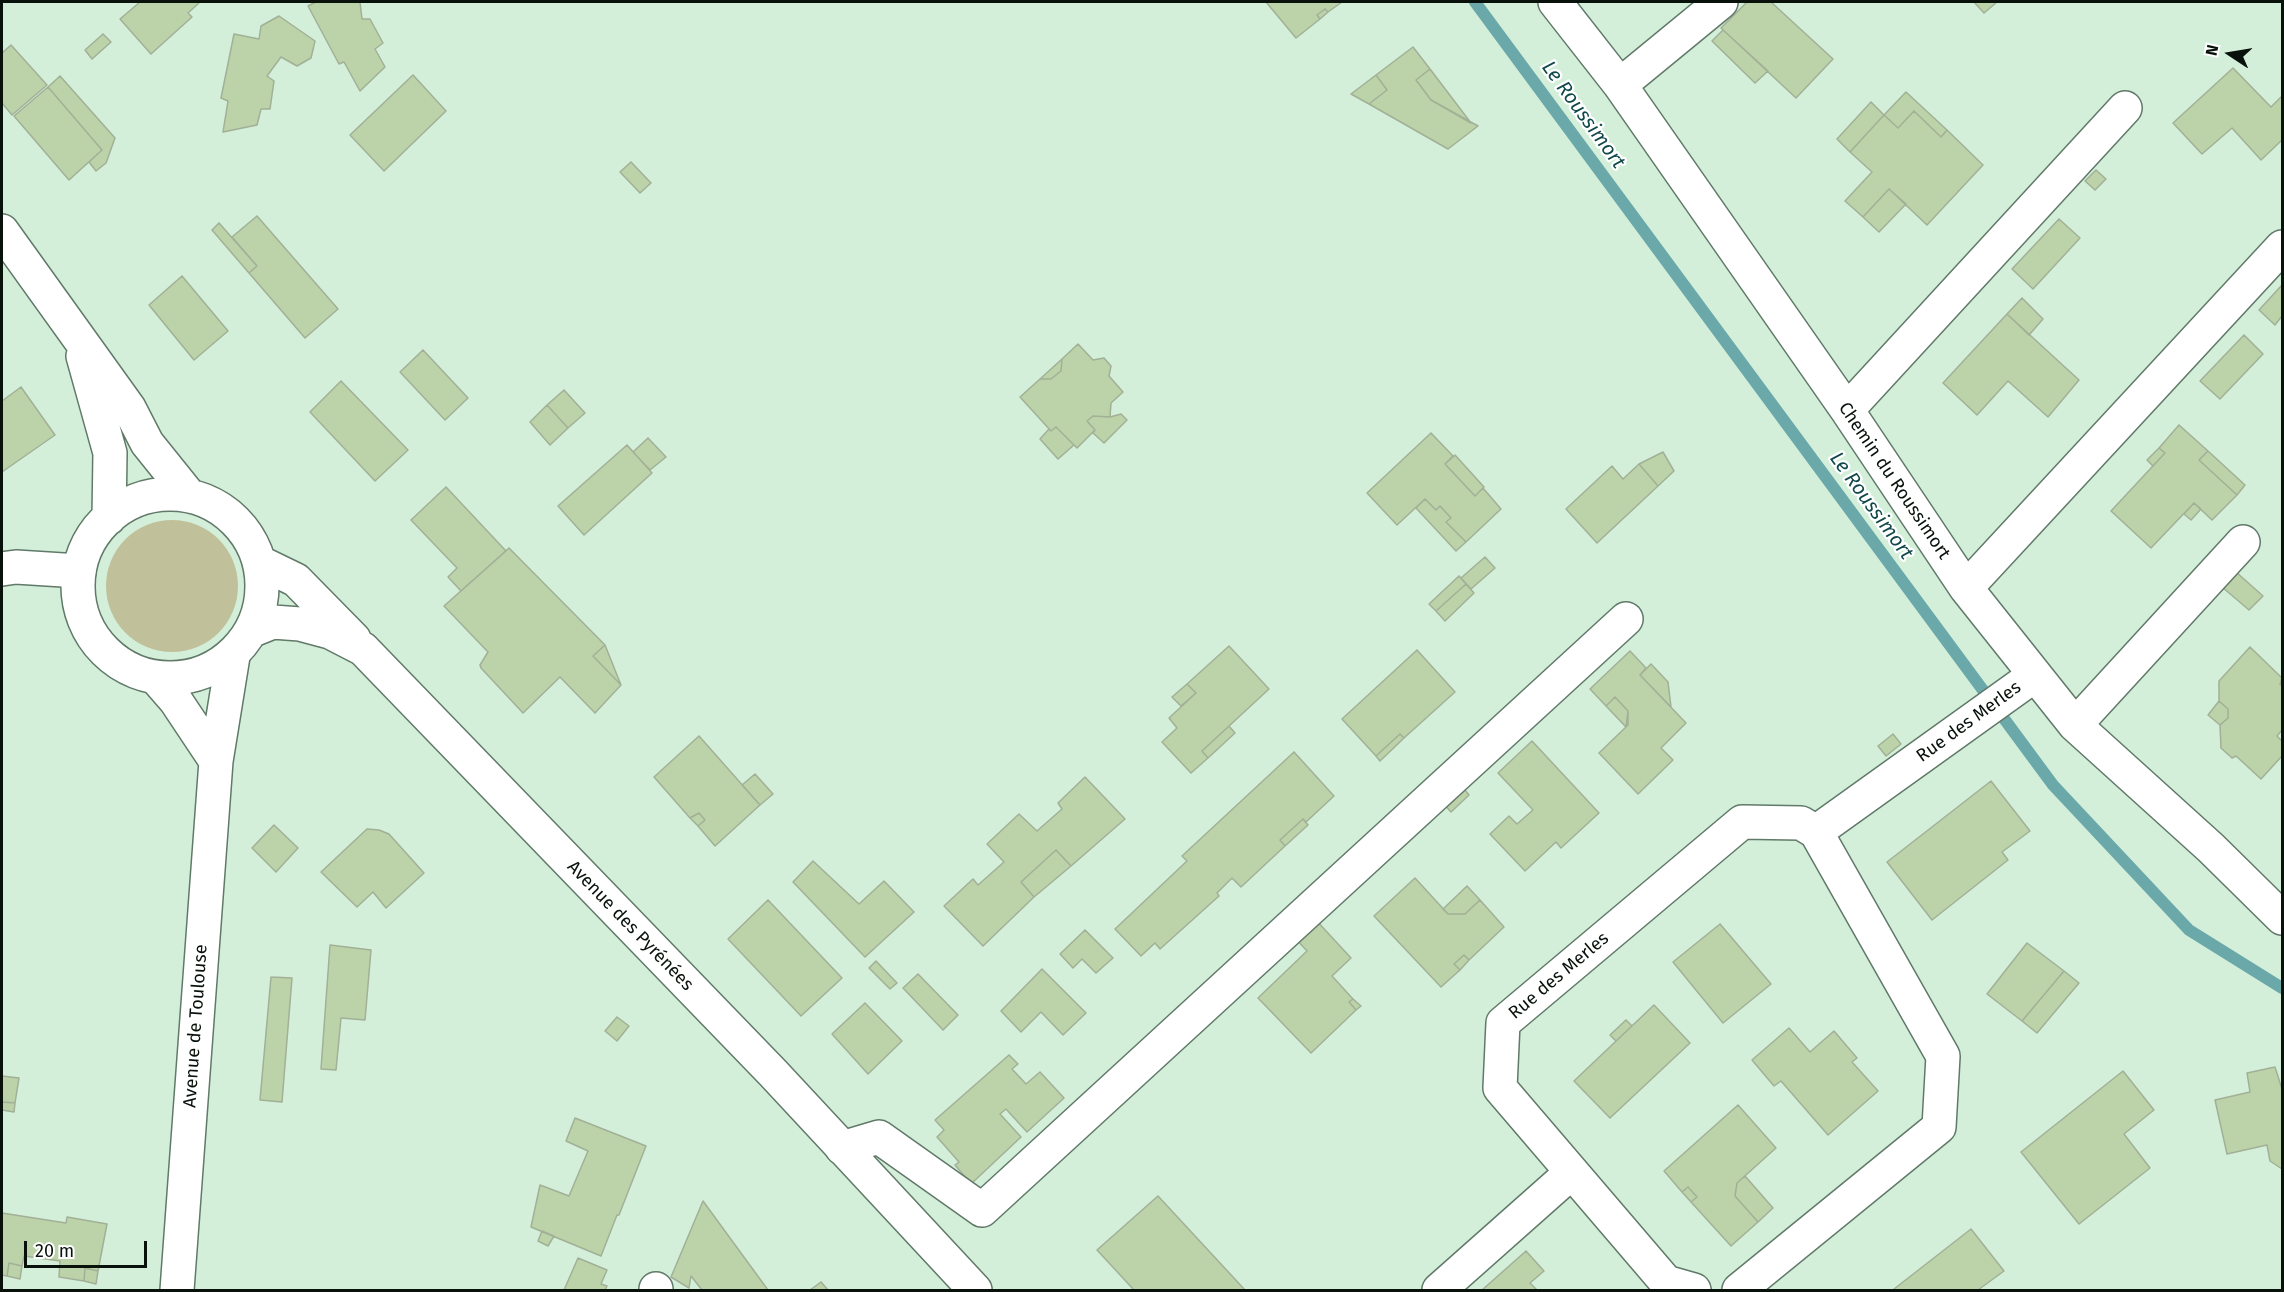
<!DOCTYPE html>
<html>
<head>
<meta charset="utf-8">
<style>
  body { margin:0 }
  #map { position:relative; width:2284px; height:1292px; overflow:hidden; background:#d3efda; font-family:"Fira Sans",sans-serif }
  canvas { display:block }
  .frame { position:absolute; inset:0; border:3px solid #08120b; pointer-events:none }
  .north { position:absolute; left:2200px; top:24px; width:60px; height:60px; -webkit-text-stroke:4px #fff; paint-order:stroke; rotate:282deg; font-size:16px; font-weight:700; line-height:24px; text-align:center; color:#08120b }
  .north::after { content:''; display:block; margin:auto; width:21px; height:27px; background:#08120b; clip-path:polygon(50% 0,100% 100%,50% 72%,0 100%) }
  .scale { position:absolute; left:24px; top:1241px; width:123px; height:27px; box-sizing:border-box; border:3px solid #08120b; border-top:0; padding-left:8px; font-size:18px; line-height:21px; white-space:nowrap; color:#08120b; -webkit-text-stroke:4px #fff; paint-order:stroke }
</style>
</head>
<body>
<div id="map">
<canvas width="2284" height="1292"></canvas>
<div class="frame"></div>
<div class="north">N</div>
<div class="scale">20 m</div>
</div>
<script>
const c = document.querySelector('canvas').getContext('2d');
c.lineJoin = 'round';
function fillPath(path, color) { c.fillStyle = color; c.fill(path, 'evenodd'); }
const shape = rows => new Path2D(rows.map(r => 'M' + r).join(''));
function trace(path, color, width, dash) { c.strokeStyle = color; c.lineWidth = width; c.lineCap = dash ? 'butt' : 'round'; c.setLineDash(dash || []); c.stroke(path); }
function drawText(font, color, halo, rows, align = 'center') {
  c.font = font + ' "Fira Sans",sans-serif'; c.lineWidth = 4.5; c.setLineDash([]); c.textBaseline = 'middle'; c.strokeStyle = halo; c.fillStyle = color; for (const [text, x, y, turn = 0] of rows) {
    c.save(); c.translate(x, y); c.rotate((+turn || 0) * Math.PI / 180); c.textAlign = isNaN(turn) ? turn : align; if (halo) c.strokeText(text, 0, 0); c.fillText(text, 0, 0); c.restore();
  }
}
fillPath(shape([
  '106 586a66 66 0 1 1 132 0a66 66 0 1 1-132 0Z'
]), '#c0c19b');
trace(shape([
  [1475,2,2053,785,2189,930,2282,988]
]), '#6ba8aa', 12);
const building = shape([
  [140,2,200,2,188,13,192,17,151,54,120,19,140,2],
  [316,2,360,2,362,19,370,19,383,43,375,49,385,67,360,91,344,62,339,64,308,6,316,2],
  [1266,2,1342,2,1328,12,1325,9,1317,15,1320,19,1296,38,1266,2],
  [1747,2,1771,2,1833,59,1796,98,1721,28,1747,2],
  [1974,2,1997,2,1984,13,1974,2],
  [1325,9,1328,12,1320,19,1317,15,1325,9],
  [279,16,315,41,311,58,297,66,281,57,267,76,274,81,270,109,261,109,257,125,223,132,228,101,221,98,234,34,259,39,261,26,279,16],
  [1723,30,1768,71,1755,83,1712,41,1723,30],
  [103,34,111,42,92,59,85,50,103,34],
  [11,45,47,85,12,115,2,103,2,53,11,45],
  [1413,47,1430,69,1416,80,1431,100,1478,126,1448,149,1369,104,1387,90,1376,75,1413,47],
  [2233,68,2271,107,2282,96,2282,140,2261,160,2232,128,2202,154,2173,123,2233,68],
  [1430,69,1471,123,1431,100,1416,80,1430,69],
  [413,75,446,111,384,171,350,135,413,75],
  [1376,75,1387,90,1369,104,1351,94,1376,75],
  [60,76,115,138,106,163,96,171,89,162,102,150,48,87,60,76],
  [48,87,102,150,69,180,14,116,48,87],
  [1906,92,1947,130,1941,137,1914,111,1898,128,1884,115,1906,92],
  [1871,102,1884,115,1850,152,1837,139,1871,102],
  [1914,111,1941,137,1947,130,1983,165,1927,225,1889,189,1863,217,1845,201,1872,172,1850,152,1884,115,1898,128,1914,111],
  [631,162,651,183,640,193,620,172,631,162],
  [2096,170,2106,179,2095,190,2085,181,2096,170],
  [1889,189,1906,204,1879,232,1863,217,1889,189],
  [257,216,338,309,305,338,249,273,257,266,232,237,257,216],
  [2059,219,2080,238,2033,289,2012,269,2059,219],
  [219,223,257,266,249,273,212,230,219,223],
  [182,276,228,331,194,360,149,305,182,276],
  [2282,285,2282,316,2275,325,2259,310,2282,285],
  [2022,298,2043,319,2029,335,2007,314,2022,298],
  [2007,314,2079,380,2048,417,2008,381,1977,415,1943,383,2007,314],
  [2244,335,2263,354,2220,399,2200,381,2244,335],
  [1078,344,1093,360,1104,358,1111,366,1109,376,1123,392,1111,403,1110,417,1093,416,1087,421,1095,430,1077,448,1056,427,1051,431,1020,397,1040,379,1051,379,1061,371,1062,359,1078,344],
  [423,350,468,398,445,420,400,372,423,350],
  [1062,359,1061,371,1051,379,1040,379,1062,359],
  [341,381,408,450,375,481,310,412,341,381],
  [21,387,55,435,2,472,2,401,21,387],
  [564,390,585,413,568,428,547,405,564,390],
  [547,405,568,428,550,445,530,422,547,405],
  [1121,414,1127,420,1104,443,1093,433,1095,430,1087,421,1093,416,1110,417,1121,414],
  [2179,425,2208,451,2199,460,2237,495,2212,520,2194,503,2151,548,2111,511,2165,453,2159,448,2179,425],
  [1056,427,1074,445,1058,459,1040,439,1049,429,1051,431,1056,427],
  [1431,433,1453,456,1445,464,1475,496,1483,488,1501,509,1466,542,1446,522,1451,518,1440,506,1436,510,1425,499,1397,525,1367,493,1431,433],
  [648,438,666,457,650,470,633,452,648,438],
  [627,445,652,473,584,535,558,506,627,445],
  [2159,448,2165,453,2153,466,2147,460,2159,448],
  [2208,451,2245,485,2237,495,2199,460,2208,451],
  [1663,452,1674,471,1658,486,1639,464,1663,452],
  [1455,455,1484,487,1475,496,1445,464,1455,455],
  [1639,464,1658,486,1597,543,1566,509,1612,466,1623,479,1639,464],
  [446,487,506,551,461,591,448,577,457,568,411,520,446,487],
  [1425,499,1436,510,1440,506,1451,518,1446,522,1466,542,1456,551,1416,508,1425,499],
  [2194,503,2201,509,2191,520,2184,514,2194,503],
  [509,548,605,645,593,656,621,685,595,713,560,677,523,713,481,668,480,665,488,652,444,606,509,548],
  [1485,557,1495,568,1471,589,1461,578,1485,557],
  [2236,572,2263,596,2249,610,2222,587,2236,572],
  [1459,576,1466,584,1436,611,1429,604,1459,576],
  [1466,584,1474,593,1445,621,1436,611,1466,584],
  [605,645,621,685,593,656,605,645],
  [1229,646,1269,689,1202,751,1208,758,1191,773,1162,742,1177,728,1169,718,1196,693,1187,684,1229,646],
  [2250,647,2282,678,2280,684,2282,686,2282,730,2277,736,2282,741,2282,756,2261,779,2236,756,2232,758,2221,748,2220,725,2228,718,2228,709,2219,701,2219,681,2250,647],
  [1417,650,1455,692,1404,738,1400,734,1376,756,1342,719,1417,650],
  [1630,651,1646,668,1640,675,1686,723,1661,748,1673,760,1638,794,1599,753,1628,725,1628,711,1615,697,1606,706,1590,689,1630,651],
  [1651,664,1668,682,1671,707,1640,675,1651,664],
  [1187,684,1196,693,1181,706,1172,697,1187,684],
  [1615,697,1628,711,1626,727,1606,706,1615,697],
  [2219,701,2228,709,2228,718,2220,725,2208,715,2219,701],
  [1229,726,1235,733,1208,758,1202,751,1229,726],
  [1400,734,1404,738,1380,761,1376,756,1400,734],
  [1893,734,1901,744,1886,756,1878,746,1893,734],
  [699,736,760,805,715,846,698,826,705,820,699,813,690,818,654,777,699,736],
  [1532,741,1599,813,1561,848,1556,842,1525,871,1490,834,1509,816,1517,824,1533,810,1498,773,1532,741],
  [1294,752,1334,796,1306,822,1303,819,1280,840,1285,846,1241,887,1232,878,1217,893,1219,896,1160,949,1155,943,1141,956,1115,929,1187,861,1182,856,1294,752],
  [755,774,773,794,760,805,742,785,755,774],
  [1085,777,1125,819,1071,866,1056,850,1021,882,1034,897,983,946,944,906,973,879,978,885,1004,862,987,844,1019,814,1037,831,1062,809,1058,803,1085,777],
  [1991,781,2030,831,2002,852,2008,860,1932,920,1887,862,1991,781],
  [1460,784,1469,795,1451,812,1441,801,1460,784],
  [699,813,705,820,698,826,690,818,699,813],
  [1303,819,1308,825,1285,846,1280,840,1303,819],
  [274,825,298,848,276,872,252,848,274,825],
  [367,829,379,830,389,834,424,873,386,908,373,892,357,907,321,872,367,829],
  [1056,850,1071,866,1034,897,1021,882,1056,850],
  [813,861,859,904,884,881,914,912,865,957,793,882,813,861],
  [1415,878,1448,914,1465,914,1480,900,1504,927,1469,960,1464,955,1454,964,1460,970,1441,987,1374,916,1415,878],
  [1467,886,1480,900,1465,914,1448,914,1443,909,1467,886],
  [768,900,842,978,801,1016,728,939,768,900],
  [1315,919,1351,958,1332,976,1353,999,1349,1002,1356,1010,1311,1053,1258,998,1307,951,1295,938,1315,919],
  [1720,924,1771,984,1723,1023,1673,962,1720,924],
  [1085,930,1113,958,1096,973,1082,959,1073,968,1060,954,1085,930],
  [2027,943,2064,971,2022,1021,1987,994,2027,943],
  [330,945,371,950,365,1020,341,1018,336,1070,321,1069,330,945],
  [1464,955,1469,960,1460,970,1454,964,1464,955],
  [876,961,897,983,890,989,869,968,876,961],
  [1042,969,1086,1013,1063,1035,1041,1012,1021,1032,1001,1011,1042,969],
  [2064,971,2079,983,2037,1033,2022,1021,2064,971],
  [918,974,958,1015,943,1030,903,988,918,974],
  [271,977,292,978,282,1102,260,1100,271,977],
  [1353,999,1361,1006,1356,1010,1349,1002,1353,999],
  [865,1003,902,1041,868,1074,832,1034,865,1003],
  [1654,1005,1690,1043,1610,1118,1574,1081,1654,1005],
  [617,1017,629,1026,617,1041,605,1031,617,1017],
  [1626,1020,1632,1026,1616,1041,1610,1035,1626,1020],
  [1789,1028,1810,1052,1834,1031,1857,1058,1852,1062,1878,1091,1828,1135,1781,1081,1774,1086,1752,1060,1789,1028],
  [1009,1055,1018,1064,1012,1069,1026,1084,1040,1072,1064,1098,1027,1132,1006,1109,1000,1114,1021,1137,971,1184,955,1165,959,1162,937,1137,944,1130,935,1120,1009,1055],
  [2275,1067,2282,1089,2282,1169,2270,1161,2267,1145,2227,1154,2215,1100,2250,1092,2247,1073,2275,1067],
  [2123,1071,2154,1110,2124,1134,2150,1168,2079,1224,2021,1152,2123,1071],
  [2,1076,19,1078,15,1103,2,1102,2,1076],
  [2,1102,15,1103,14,1112,2,1110,2,1102],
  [1738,1105,1776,1148,1737,1183,1735,1196,1758,1222,1731,1246,1691,1202,1697,1197,1688,1187,1682,1192,1664,1171,1738,1105],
  [575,1118,646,1146,619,1215,617,1215,601,1256,531,1227,540,1185,569,1196,588,1151,566,1141,575,1118],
  [1745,1176,1773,1208,1758,1222,1735,1196,1737,1183,1745,1176],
  [1688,1187,1697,1197,1691,1202,1682,1192,1688,1187],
  [1158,1196,1245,1290,1134,1290,1097,1250,1158,1196],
  [703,1201,768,1290,702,1290,691,1276,689,1288,671,1277,703,1201],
  [2,1213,66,1223,67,1217,107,1224,98,1271,85,1268,84,1281,59,1277,60,1261,24,1256,22,1266,9,1263,7,1276,2,1275,2,1213],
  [1971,1229,2004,1271,1978,1290,1895,1290,1894,1289,1971,1229],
  [542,1231,554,1236,548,1246,538,1241,542,1231],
  [1526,1251,1544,1271,1530,1283,1537,1290,1482,1290,1526,1251],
  [578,1258,607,1270,601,1284,607,1286,605,1290,564,1290,578,1258],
  [9,1263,22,1266,20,1279,7,1276,9,1263],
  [85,1268,98,1271,96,1284,84,1281,85,1268],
  [821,1282,828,1290,810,1290,821,1282]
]);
fillPath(building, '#bcd3a9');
trace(building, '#a1b096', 1.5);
const minor = shape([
  [1555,2,1620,85,1847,410,1966,588,2075,725,2211,848,2282,918],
  [1620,85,1721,2],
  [1847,410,2125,108],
  [2,569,16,567,79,571],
  [1966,588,2282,247],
  [156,678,176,701,216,761],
  [2075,725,2243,542],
  [1816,832,2035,675],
  [842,1148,879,1137,982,1210,1626,619],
  [656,1289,656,1290],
  [177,1290,216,761,233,656],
  [1439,1290,1572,1172],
  [1694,1290,1666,1282,1500,1088,1503,1023,1742,822,1801,823,1816,832,1943,1056,1939,1127,1739,1290]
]);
const major = shape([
  [2,231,129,408,147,443,188,494],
  [83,356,110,453,109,518],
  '78 586a92 92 0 1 1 184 0a92 92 0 1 1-184 0Z',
  [261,563,296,580,354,639],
  [253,630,273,622,300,624,330,632,363,649,773,1073,975,1290]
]);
trace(minor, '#607968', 36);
trace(major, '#607968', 36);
trace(minor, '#fff', 33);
trace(major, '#fff', 33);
drawText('18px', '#08120b', '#fff', [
  ["Chemin du Roussimort",1894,481,56],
  ["Rue des Merles",1969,722,-36],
  ["Avenue des Pyrénées",630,926,46],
  ["Rue des Merles",1559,976,-40],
  ["Avenue de Toulouse",196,1026,-86]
]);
drawText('italic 20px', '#11494b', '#fff', [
  ["Le Roussimort",1583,115,54],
  ["Le Roussimort",1871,506,54]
]);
</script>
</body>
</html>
